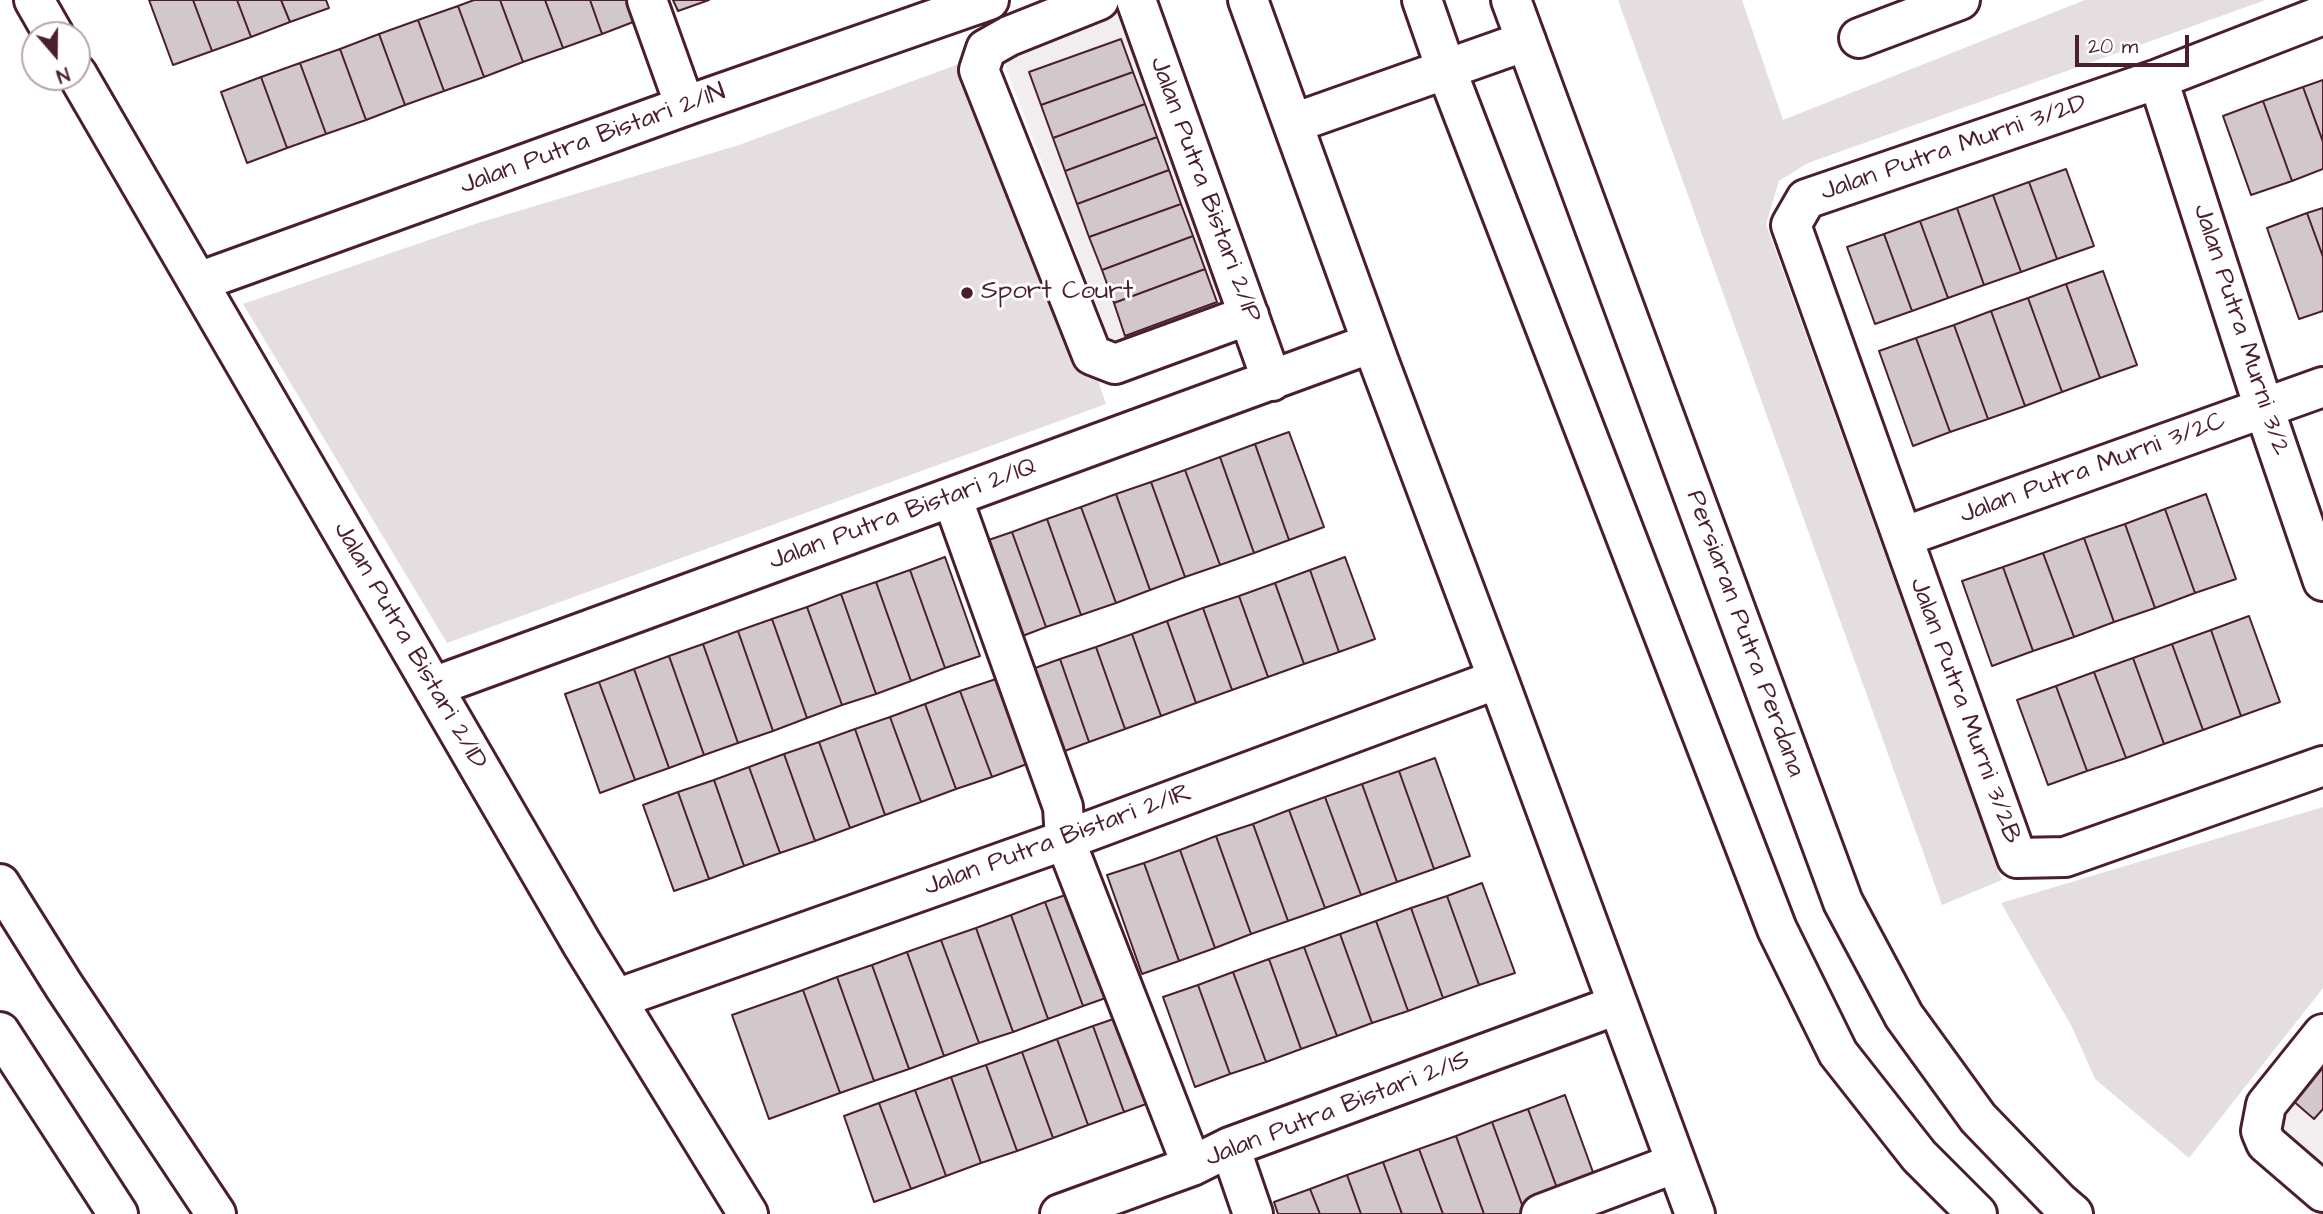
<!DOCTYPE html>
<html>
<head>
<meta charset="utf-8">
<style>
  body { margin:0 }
  #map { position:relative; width:2323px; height:1214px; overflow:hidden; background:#fff; font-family:"Architects Daughter",sans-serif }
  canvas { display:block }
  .north { position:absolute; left:21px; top:21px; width:70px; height:70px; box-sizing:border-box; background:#fff; border:2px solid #b7a5aa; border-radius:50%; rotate:160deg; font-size:19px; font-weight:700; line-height:28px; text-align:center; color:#4a1f2b }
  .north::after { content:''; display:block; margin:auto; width:24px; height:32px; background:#4a1f2b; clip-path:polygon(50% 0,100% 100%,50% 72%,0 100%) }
  .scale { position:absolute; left:2075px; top:35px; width:114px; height:32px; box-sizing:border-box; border:4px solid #4a1f2b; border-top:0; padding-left:9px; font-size:21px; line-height:24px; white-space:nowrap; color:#4a1f2b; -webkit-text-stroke:5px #fff; paint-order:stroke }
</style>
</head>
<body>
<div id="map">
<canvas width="2323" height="1214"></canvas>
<div class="north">N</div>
<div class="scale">20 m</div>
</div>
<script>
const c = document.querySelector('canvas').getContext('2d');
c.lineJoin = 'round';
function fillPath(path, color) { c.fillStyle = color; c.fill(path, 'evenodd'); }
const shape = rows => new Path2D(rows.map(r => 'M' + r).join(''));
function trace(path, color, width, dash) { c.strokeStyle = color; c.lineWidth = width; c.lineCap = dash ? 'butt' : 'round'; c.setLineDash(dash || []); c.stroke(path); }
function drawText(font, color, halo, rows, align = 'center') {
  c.font = font + ' "Architects Daughter",sans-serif'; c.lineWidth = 6; c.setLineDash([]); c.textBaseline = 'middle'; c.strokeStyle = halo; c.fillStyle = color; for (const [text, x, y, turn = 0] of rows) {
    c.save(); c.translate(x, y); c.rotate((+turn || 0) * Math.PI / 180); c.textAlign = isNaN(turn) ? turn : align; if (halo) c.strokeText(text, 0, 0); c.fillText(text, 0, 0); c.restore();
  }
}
fillPath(shape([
  [1126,3,1238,308,1116,355,1000,53],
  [2323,1054,2323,1174,2277,1134,2278,1109]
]), '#f2eeef');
fillPath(shape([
  [1618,0,1742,0,1783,120,2085,0,2266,0,1808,163,1779,181,1766,224,2002,880,1942,905],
  [986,54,1106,404,447,643,243,304,478,223,739,145],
  [2323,807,2323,988,2189,1158,2095,1079,2072,1027,2001,903]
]), '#e5dee0');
const building = shape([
  [149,0,193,0,212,51,173,65,149,0],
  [193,0,237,0,251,37,212,51,193,0],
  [237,0,281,0,290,22,251,37,237,0],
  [281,0,326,0,329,8,290,22,281,0],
  [474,0,500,0,523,62,484,77,458,6,474,0],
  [500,0,545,0,563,48,523,62,500,0],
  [545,0,590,0,602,34,563,48,545,0],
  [590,0,634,0,641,19,602,34,590,0],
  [673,0,709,0,678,11,673,0],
  [458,6,484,77,444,91,418,20,458,6],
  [418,20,444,91,405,105,379,34,418,20],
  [379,34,405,105,366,120,340,49,379,34],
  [1121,39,1133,72,1041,105,1029,72,1121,39],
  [340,49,366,120,326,134,300,63,340,49],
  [300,63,326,134,287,148,261,77,300,63],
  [1133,72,1145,104,1053,138,1041,105,1133,72],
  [261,77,287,148,247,163,221,92,261,77],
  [2323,80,2323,142,2303,87,2323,80],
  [2303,87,2323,142,2323,169,2292,181,2263,101,2303,87],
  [2263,101,2292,181,2251,195,2223,116,2263,101],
  [1145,104,1157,137,1065,171,1053,138,1145,104],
  [1157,137,1169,170,1077,204,1065,171,1157,137],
  [2066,169,2094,246,2057,259,2029,182,2066,169],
  [1169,170,1181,204,1089,237,1077,204,1169,170],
  [2029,182,2057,259,2021,272,1993,195,2029,182],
  [1993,195,2021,272,1984,285,1957,208,1993,195],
  [1181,204,1193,236,1102,270,1089,237,1181,204],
  [1957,208,1984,285,1948,298,1920,221,1957,208],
  [2323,208,2323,257,2307,213,2323,208],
  [2307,213,2323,257,2323,311,2299,319,2267,228,2307,213],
  [1920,221,1948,298,1912,311,1884,234,1920,221],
  [1884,234,1912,311,1875,324,1847,247,1884,234],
  [1193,236,1205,269,1114,303,1102,270,1193,236],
  [1205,269,1217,302,1125,336,1114,303,1205,269],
  [2103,271,2137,365,2100,378,2066,284,2103,271],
  [2066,284,2100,378,2062,392,2028,298,2066,284],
  [2028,298,2062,392,2025,406,1991,311,2028,298],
  [1991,311,2025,406,1988,419,1954,325,1991,311],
  [1954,325,1988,419,1950,432,1916,338,1954,325],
  [1916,338,1950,432,1913,446,1879,351,1916,338],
  [1289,432,1324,527,1289,540,1255,444,1289,432],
  [1255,444,1289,540,1254,553,1220,457,1255,444],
  [1220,457,1254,553,1220,565,1185,470,1220,457],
  [1185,470,1220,565,1185,577,1151,482,1185,470],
  [1151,482,1185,577,1150,590,1116,494,1151,482],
  [1116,494,1150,590,1116,603,1081,507,1116,494],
  [2206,494,2236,579,2195,593,2165,509,2206,494],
  [1081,507,1116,603,1081,615,1047,519,1081,507],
  [2165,509,2195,593,2155,608,2125,524,2165,509],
  [1047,519,1081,615,1046,627,1012,532,1047,519],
  [2125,524,2155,608,2114,622,2084,538,2125,524],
  [1012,532,1046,627,1012,640,977,544,1012,532],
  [2084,538,2114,622,2074,637,2043,553,2084,538],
  [2043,553,2074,637,2033,651,2003,567,2043,553],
  [945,557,980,656,945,668,910,570,945,557],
  [1345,557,1375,639,1339,652,1310,570,1345,557],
  [2003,567,2033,651,1992,666,1962,581,2003,567],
  [910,570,945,668,911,681,876,582,910,570],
  [1310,570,1339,652,1304,664,1275,583,1310,570],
  [876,582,911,681,876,694,841,594,876,582],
  [1275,583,1304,664,1268,677,1239,596,1275,583],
  [841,594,876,694,842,705,807,607,841,594],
  [1239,596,1268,677,1232,690,1203,608,1239,596],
  [807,607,842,705,807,718,772,619,807,607],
  [1203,608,1232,690,1196,703,1167,621,1203,608],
  [2249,616,2280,702,2241,716,2211,630,2249,616],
  [772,619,807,718,773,731,738,631,772,619],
  [1167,621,1196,703,1161,716,1132,634,1167,621],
  [2211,630,2241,716,2203,730,2172,644,2211,630],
  [738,631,773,731,738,743,703,644,738,631],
  [1132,634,1161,716,1125,729,1096,647,1132,634],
  [703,644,738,743,704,755,669,656,703,644],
  [2172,644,2203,730,2164,744,2133,658,2172,644],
  [1096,647,1125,729,1089,742,1060,659,1096,647],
  [669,656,704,755,669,768,634,669,669,656],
  [2133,658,2164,744,2126,758,2094,672,2133,658],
  [1060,659,1089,742,1054,755,1024,672,1060,659],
  [634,669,669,768,635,780,599,682,634,669],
  [2094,672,2126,758,2087,771,2056,686,2094,672],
  [996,679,1027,764,992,777,960,691,996,679],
  [599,682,635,780,600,793,565,694,599,682],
  [2056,686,2087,771,2048,785,2017,700,2056,686],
  [960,691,992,777,956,789,925,704,960,691],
  [925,704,956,789,921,802,890,717,925,704],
  [890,717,921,802,885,815,855,729,890,717],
  [855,729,885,815,850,828,819,742,855,729],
  [819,742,850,828,815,841,784,754,819,742],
  [784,754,815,841,780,853,749,767,784,754],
  [1435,758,1470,856,1434,869,1399,771,1435,758],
  [749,767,780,853,744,866,714,780,749,767],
  [1399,771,1434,869,1397,882,1362,784,1399,771],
  [714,780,744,866,709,879,678,792,714,780],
  [1362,784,1397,882,1361,895,1325,797,1362,784],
  [678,792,709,879,674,891,643,805,678,792],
  [1325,797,1361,895,1325,908,1289,810,1325,797],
  [1289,810,1325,908,1288,921,1253,824,1289,810],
  [1253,824,1288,921,1251,934,1216,836,1253,824],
  [1216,836,1251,934,1215,948,1180,850,1216,836],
  [1180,850,1215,948,1179,961,1144,863,1180,850],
  [1144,863,1179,961,1142,974,1107,875,1144,863],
  [1482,883,1515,973,1479,985,1447,896,1482,883],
  [1080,890,1117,994,1083,1006,1045,902,1080,890],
  [1447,896,1479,985,1443,998,1411,908,1447,896],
  [1045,902,1083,1006,1048,1019,1011,915,1045,902],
  [1411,908,1443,998,1408,1011,1376,921,1411,908],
  [1011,915,1048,1019,1013,1032,976,928,1011,915],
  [1376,921,1408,1011,1372,1023,1340,934,1376,921],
  [976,928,1013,1032,979,1043,941,940,976,928],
  [1340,934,1372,1023,1337,1036,1304,947,1340,934],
  [941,940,979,1043,944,1056,907,952,941,940],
  [1304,947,1337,1036,1301,1049,1269,959,1304,947],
  [907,952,944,1056,909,1069,872,965,907,952],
  [1269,959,1301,1049,1266,1062,1233,972,1269,959],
  [872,965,909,1069,874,1081,837,977,872,965],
  [1233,972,1266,1062,1230,1074,1198,985,1233,972],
  [837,977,874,1081,840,1093,803,990,837,977],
  [1198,985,1230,1074,1195,1087,1163,997,1198,985],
  [803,990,840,1093,769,1119,732,1015,803,990],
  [1128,1014,1160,1099,1124,1112,1093,1026,1128,1014],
  [1093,1026,1124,1112,1088,1125,1057,1039,1093,1026],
  [1057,1039,1088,1125,1053,1138,1022,1052,1057,1039],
  [2323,1048,2323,1109,2314,1119,2284,1093,2323,1048],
  [1022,1052,1053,1138,1017,1151,986,1065,1022,1052],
  [986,1065,1017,1151,981,1163,951,1077,986,1065],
  [951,1077,981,1163,946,1176,915,1090,951,1077],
  [915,1090,946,1176,911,1189,879,1103,915,1090],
  [1565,1095,1598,1186,1561,1199,1528,1109,1565,1095],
  [879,1103,911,1189,874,1202,844,1116,879,1103],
  [1528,1109,1561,1199,1525,1213,1492,1122,1528,1109],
  [1492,1122,1525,1213,1521,1214,1484,1214,1456,1136,1492,1122],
  [1456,1136,1484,1214,1443,1214,1419,1149,1456,1136],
  [1419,1149,1443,1214,1402,1214,1383,1162,1419,1149],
  [1383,1162,1402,1214,1361,1214,1347,1175,1383,1162],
  [1347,1175,1361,1214,1320,1214,1310,1189,1347,1175],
  [1310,1189,1320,1214,1278,1214,1274,1202,1310,1189]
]);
fillPath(building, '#d2c7cb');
trace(building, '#4a1f2b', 2);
const minor = shape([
  [34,0,54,35],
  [647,0,685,106],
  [1099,0,1009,36,986,49,979,70,1092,355,1115,364,1249,315],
  [1136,0,1272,381],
  [1248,0,1379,362,1498,679,1695,1214],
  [2323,15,2158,79,1806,199,1791,225,2017,858,2065,857,2323,766],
  [1859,38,1960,0],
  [77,74,582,944,748,1214],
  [2158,79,2264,408,2323,581],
  [1294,123,1526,41],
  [198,282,685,106,989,0],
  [952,497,1063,807,1065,840,1192,1166],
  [1903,537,2323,387],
  [433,687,1372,343],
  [616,999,1065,840,1498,679],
  [2323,1034,2266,1105,2261,1131,2266,1143,2323,1192],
  [1230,1147,1253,1214],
  [1060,1214,1192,1166,1230,1147,1617,1005],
  [1541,1214,1676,1163]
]);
const major = shape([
  [1422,0,1446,69,1777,929,1838,1053,1919,1156,1977,1214],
  [1511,0,1843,902,1904,1016,1978,1118,2059,1202,2073,1214]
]);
const highway = shape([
  [0,884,64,986,216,1214],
  [0,1032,118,1214]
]);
trace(minor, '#4a1f2b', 44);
trace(major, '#4a1f2b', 44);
trace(highway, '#4a1f2b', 44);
trace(minor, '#fff', 38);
trace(major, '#fff', 38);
trace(highway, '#fff', 38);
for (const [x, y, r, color] of [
  [967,293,7,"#4a1f2b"]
]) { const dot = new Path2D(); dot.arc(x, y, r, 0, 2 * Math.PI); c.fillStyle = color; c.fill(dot); trace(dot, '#fff', 2.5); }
drawText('26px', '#4a1f2b', '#fff', [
  ["Jalan Putra Bistari 2/1N",593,140,-20],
  ["Jalan Putra Murni 3/2D",1954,149,-19],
  ["Jalan Putra Bistari 2/1P",1204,190,70],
  ["Jalan Putra Murni 3/2",2240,330,72],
  ["Jalan Putra Murni 3/2C",2093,469,-20],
  ["Jalan Putra Bistari 2/1Q",903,515,-20],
  ["Persiaran Putra Perdana",1744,634,70],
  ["Jalan Putra Bistari 2/1D",409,646,60],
  ["Jalan Putra Murni 3/2B",1964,711,70],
  ["Jalan Putra Bistari 2/1R",1058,841,-20],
  ["Jalan Putra Bistari 2/1S",1338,1110,-21]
]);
drawText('26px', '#4a1f2b', '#fff', [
  ["Sport Court",981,293]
], 'left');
</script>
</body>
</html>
